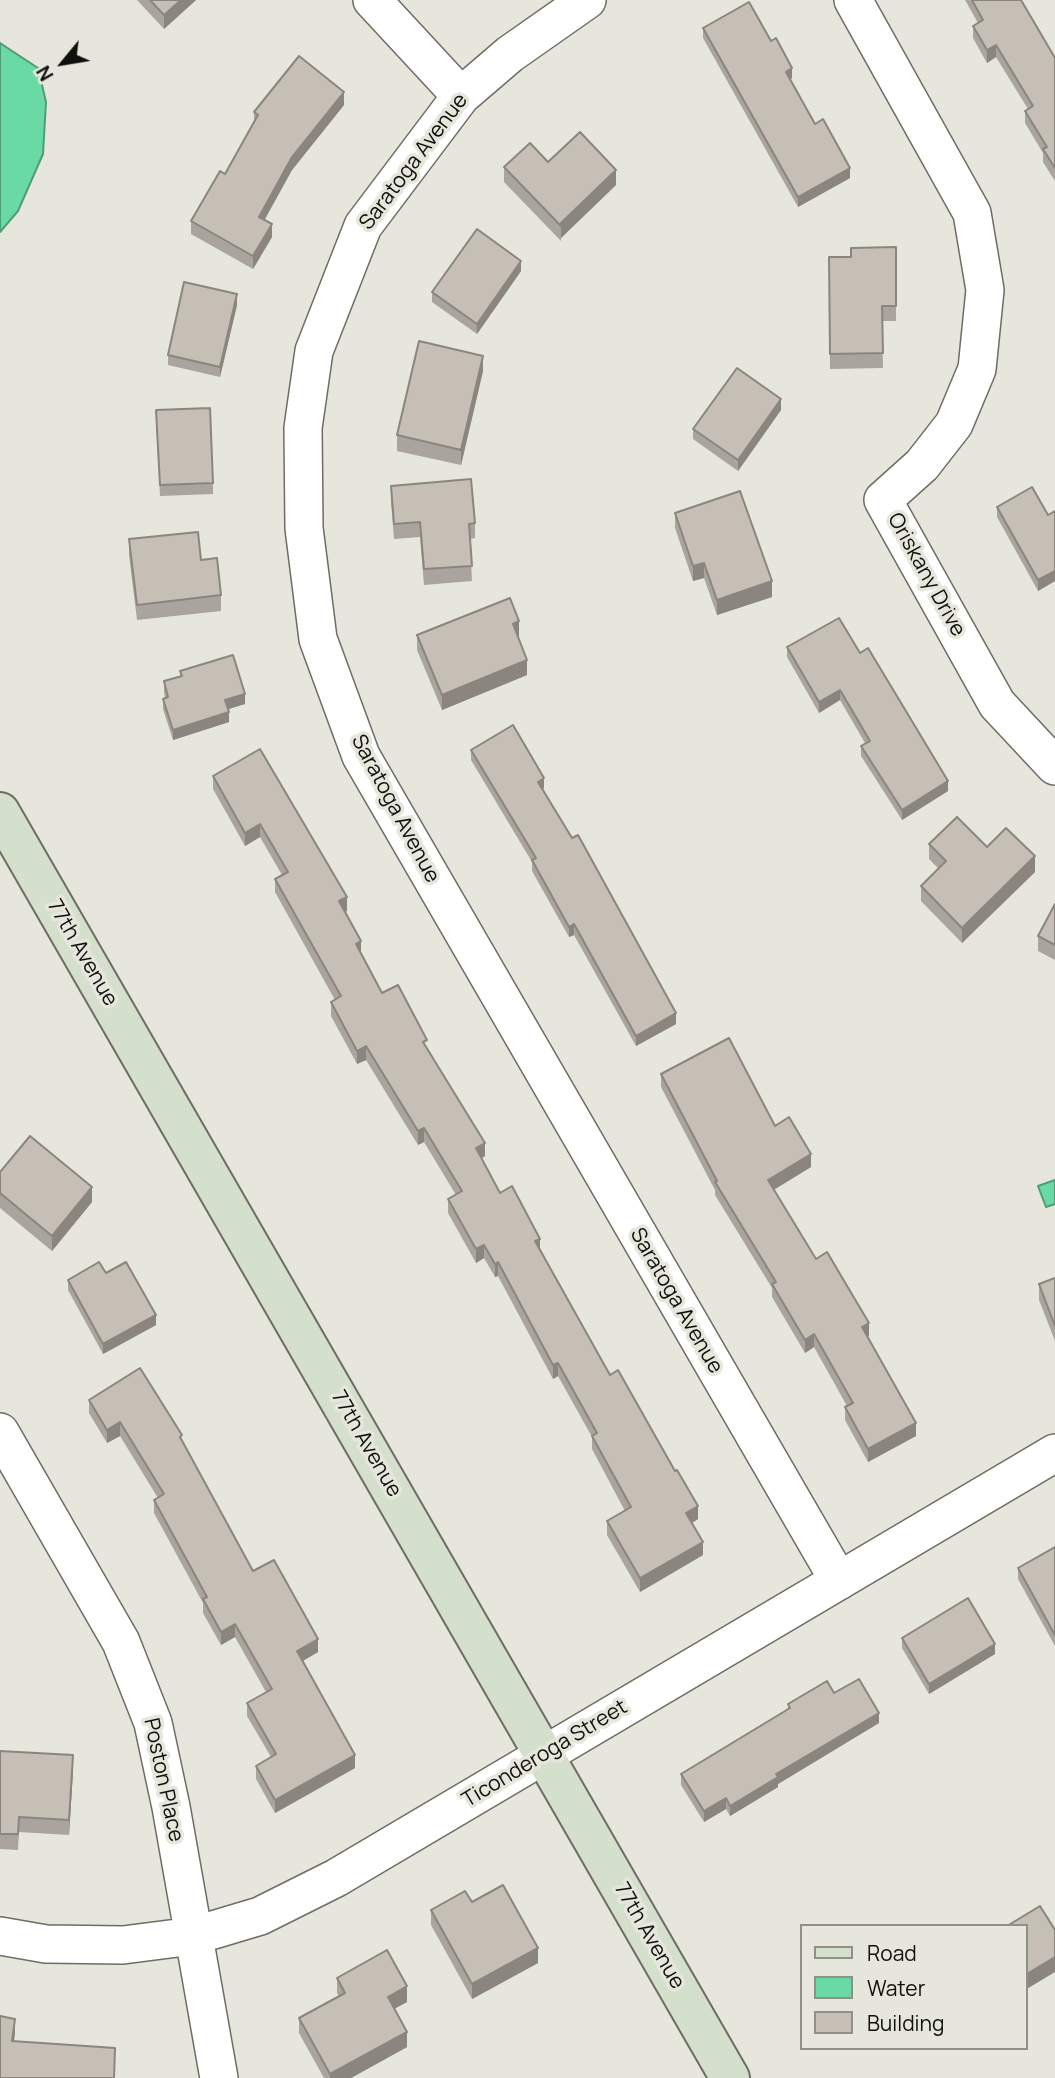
<!DOCTYPE html>
<html>
<head>
<meta charset="utf-8">
<style>
  body { margin:0 }
  #map { position:relative; width:1055px; height:2078px; overflow:hidden; background:#e6e6dc; font-family:Manrope,sans-serif }
  canvas { display:block }
  .legend { position:absolute; left:800px; top:1924px; width:228px; height:126px; box-sizing:border-box; background:#e6e6dc; border:2px solid #909089; margin:0; padding:9px 12px; list-style:none; font-size:21px; color:#10100c }
  .legend li { display:flex; align-items:center; gap:14px; height:35px }
  .legend b { width:35px; border:2px solid #909089 }
  .north { position:absolute; left:28px; top:28px; width:70px; height:70px; -webkit-text-stroke:5px #e6e6dc; paint-order:stroke; rotate:240deg; font-size:19px; font-weight:700; line-height:28px; text-align:center; color:#10100c }
  .north::after { content:''; display:block; margin:auto; width:24px; height:32px; background:#10100c; clip-path:polygon(50% 0,100% 100%,50% 72%,0 100%) }
</style>
</head>
<body>
<div id="map">
<canvas width="1055" height="2078"></canvas>
<ul class="legend">
<li><b style="height:9px;background:#d4dfcc"></b>Road</li>
<li><b style="height:19px;background:#6adaa5"></b>Water</li>
<li><b style="height:19px;background:#c5bfb6"></b>Building</li>
</ul>
<div class="north">N</div>
</div>
<script>
const c = document.querySelector('canvas').getContext('2d');
c.lineJoin = 'round';
function fillPath(path, color) { c.fillStyle = color; c.fill(path, 'evenodd'); }
const shape = rows => new Path2D(rows.map(r => 'M' + r).join(''));
function trace(path, color, width, dash) { c.strokeStyle = color; c.lineWidth = width; c.lineCap = dash ? 'butt' : 'round'; c.setLineDash(dash || []); c.stroke(path); }
function drawText(font, color, halo, rows, align = 'center') {
  c.font = font + ' Manrope,sans-serif'; c.lineWidth = 7; c.setLineDash([]); c.textBaseline = 'middle'; c.strokeStyle = halo; c.fillStyle = color; for (const [text, x, y, turn = 0] of rows) {
    c.save(); c.translate(x, y); c.rotate((+turn || 0) * Math.PI / 180); c.textAlign = isNaN(turn) ? turn : align; if (halo) c.strokeText(text, 0, 0); c.fillText(text, 0, 0); c.restore();
  }
}
const water = shape([
  [0,43,38,68,46,102,43,154,18,211,0,232,0,43],
  [1055,1180,1055,1204,1046,1207,1038,1186,1055,1180]
]);
fillPath(water, '#6adaa5');
trace(water, '#4f9d77', 2);
const street = shape([
  [372,0,461,96],
  [587,0,510,54,461,96,363,226,314,351,303,428,304,528,318,639,361,756,839,1581],
  [853,0,972,213,985,290,977,369,954,424,922,465,883,500,997,704,1055,766],
  [0,1432,121,1642,153,1723,171,1807,219,2078],
  [0,1936,46,1944,123,1945,193,1936,260,1916,336,1878,1055,1453]
]);
const secondary = shape([
  [0,812,730,2078]
]);
trace(street, '#6d6d64', 40);
trace(secondary, '#6d6d64', 42);
trace(street, '#fff', 37);
trace(secondary, '#d4dfcc', 38);
fillPath(shape([
  [137,0,196,0,164,29],
  [965,0,1021,0,1055,58,1055,181,1043,162,1043,153,1025,123,1025,111,1028,109,996,57,987,63,973,38,973,26,978,23],
  [703,28,792,78,790,80,815,124,850,178,798,207,703,38],
  [344,105,292,170,264,220,272,237,253,269,191,234,191,221,225,174,254,122,254,112],
  [548,162,616,185,561,238,561,241,504,182,504,167],
  [896,247,896,321,882,321,883,368,830,369,829,257,851,257],
  [521,271,477,334,432,302,432,292],
  [237,305,220,377,168,365,168,355],
  [483,371,461,465,397,451,397,435],
  [781,410,738,471,693,439,693,429],
  [156,421,213,483,213,494,160,496],
  [391,486,475,523,475,538,470,539,472,581,424,585,420,537,394,539,391,501],
  [997,507,1048,515,1055,511,1055,581,1038,591,997,517],
  [675,513,772,597,717,615,704,578,693,581,675,528],
  [129,539,201,560,221,595,221,611,137,620,129,555],
  [417,635,519,636,518,637,527,675,442,710,417,650],
  [787,647,860,653,948,791,902,820,861,756,861,746,865,743,840,700,819,713,787,657],
  [180,671,245,704,229,709,229,722,173,740,163,709,163,699,165,698,164,692,164,681,180,676],
  [471,750,544,788,543,789,676,1024,636,1046,574,935,569,937,532,871,532,862,471,760],
  [213,776,347,911,345,912,361,954,382,993,427,1049,485,1156,481,1158,500,1193,540,1250,610,1375,698,1519,692,1523,703,1555,640,1592,607,1535,607,1521,625,1511,592,1449,592,1437,558,1376,553,1379,498,1276,495,1277,484,1258,476,1263,448,1213,448,1199,456,1195,424,1142,418,1145,366,1060,357,1064,331,1016,331,1002,335,1000,275,892,275,879,282,875,260,837,245,846,213,789],
  [929,844,987,847,1035,872,962,943,921,901,921,886,938,868,929,859],
  [1055,904,1055,960,1038,951,1038,936],
  [661,1074,775,1126,811,1167,774,1190,816,1259,869,1336,867,1337,916,1436,868,1462,845,1420,845,1407,847,1406,814,1347,805,1353,772,1297,772,1288,715,1195,715,1190,661,1087],
  [0,1172,92,1202,52,1251,0,1208],
  [106,1273,156,1325,103,1354,68,1290,68,1280],
  [1055,1278,1055,1341,1039,1300,1039,1284],
  [89,1400,182,1441,253,1571,318,1652,303,1661,355,1768,275,1813,256,1779,256,1766,271,1757,247,1716,247,1703,266,1692,235,1637,221,1645,203,1613,203,1603,154,1513,154,1500,158,1498,120,1436,107,1443,89,1413],
  [1055,1547,1055,1646,1018,1579,1018,1568],
  [902,1638,995,1654,929,1694,902,1648],
  [834,1693,879,1723,778,1784,778,1787,730,1816,726,1809,704,1822,681,1785,681,1774,788,1709,788,1704],
  [0,1751,73,1770,69,1835,19,1832,18,1850,0,1849],
  [472,1902,538,1963,472,1999,431,1925,431,1910],
  [337,1978,407,2002,394,2009,407,2047,351,2078,324,2078,299,2033,299,2018,339,1996,337,1993]
]), '#a9a49d');
fillPath(shape([
  [181,0,196,0,164,29,164,15],
  [996,45,996,57,987,63,987,50],
  [792,68,792,78,786,82,786,72],
  [344,92,344,105,292,170,259,230,259,217,292,157],
  [850,168,850,178,798,207,798,197],
  [616,170,616,185,561,238,561,223],
  [272,224,272,237,253,269,253,256],
  [521,261,521,271,477,334,477,324],
  [237,294,237,305,220,377,220,367],
  [483,356,483,371,461,465,461,450],
  [781,399,781,410,738,471,738,460],
  [704,563,704,578,693,581,693,566],
  [1055,571,1055,581,1038,591,1038,580],
  [772,581,772,597,717,615,717,600],
  [519,621,519,636,513,639,513,624],
  [527,660,527,675,442,710,442,695],
  [840,690,840,700,819,713,819,702],
  [245,694,245,704,225,710,225,700],
  [229,712,229,722,173,740,173,730],
  [544,778,544,788,538,792,538,782],
  [948,781,948,791,902,820,902,810],
  [260,824,260,837,245,846,245,833],
  [1035,856,1035,872,962,943,962,928],
  [347,897,347,911,339,915,339,901],
  [574,924,574,935,569,937,569,927],
  [361,941,361,955,356,944],
  [676,1013,676,1024,636,1046,636,1036],
  [366,1046,366,1060,357,1064,357,1051],
  [424,1128,424,1142,418,1145,418,1131],
  [485,1143,485,1156,476,1162,476,1148],
  [811,1154,811,1167,768,1193,768,1180],
  [92,1187,92,1202,52,1251,52,1236],
  [540,1239,540,1252,535,1241],
  [484,1245,484,1258,476,1263,476,1249],
  [498,1262,498,1276,495,1277,495,1264],
  [156,1315,156,1325,103,1354,103,1344],
  [869,1323,869,1336,862,1340,862,1327],
  [814,1334,814,1347,805,1353,805,1340],
  [558,1363,558,1376,553,1379,553,1365],
  [120,1422,120,1436,107,1443,107,1430],
  [916,1423,916,1436,868,1462,868,1449],
  [698,1506,698,1519,686,1527,686,1513],
  [703,1542,703,1555,640,1592,640,1578],
  [235,1624,235,1637,221,1645,221,1632],
  [318,1639,318,1652,297,1664,297,1651],
  [995,1644,995,1654,929,1694,929,1684],
  [879,1713,879,1723,778,1784,778,1787,730,1816,730,1806,776,1774],
  [73,1755,73,1770,69,1835,69,1820],
  [355,1755,355,1768,275,1813,275,1800],
  [726,1798,726,1809,704,1822,704,1811],
  [538,1948,538,1963,472,1999,472,1984],
  [1055,1957,1055,1972,1025,1990,1025,1975],
  [407,1986,407,2002,388,2012,388,1997],
  [15,2019,15,2034,12,2056,12,2041],
  [407,2032,407,2047,351,2078,330,2078,330,2074]
]), '#8a867f');
const building = shape([
  [150,0,181,0,164,15,150,0],
  [972,0,1021,0,1055,58,1055,168,1043,149,1047,147,1025,111,1033,106,996,45,987,50,973,26,983,20,972,0],
  [749,2,771,41,776,38,792,68,786,72,815,124,823,119,850,168,798,197,703,28,749,2],
  [299,56,344,92,292,157,259,217,272,224,253,256,191,221,220,171,225,174,258,115,254,112,299,56],
  [580,132,616,170,561,223,561,226,504,167,530,143,548,162,580,132],
  [477,229,521,261,477,324,432,292,477,229],
  [896,247,896,306,882,306,883,353,830,354,829,257,851,257,851,248,896,247],
  [184,282,237,294,220,367,168,355,184,282],
  [419,341,483,356,461,450,397,435,419,341],
  [737,368,781,399,738,460,693,429,737,368],
  [210,408,213,483,160,485,156,410,210,408],
  [471,479,475,523,469,524,472,566,424,569,420,522,394,524,391,486,471,479],
  [1032,487,1048,515,1055,511,1055,571,1038,580,997,507,1032,487],
  [740,491,772,581,717,600,704,563,693,566,675,513,740,491],
  [198,532,201,560,217,558,221,595,137,605,129,539,198,532],
  [510,598,519,621,513,624,527,660,442,695,417,635,510,598],
  [839,618,860,653,868,648,948,781,902,810,861,746,870,741,840,690,819,702,787,647,839,618],
  [233,655,245,694,225,700,229,712,173,730,163,699,168,697,164,681,182,676,180,671,233,655],
  [513,725,544,778,538,782,572,838,578,835,676,1013,636,1036,574,924,569,927,532,860,536,858,471,750,513,725],
  [260,749,347,897,339,901,361,941,356,944,382,993,398,985,427,1040,423,1042,485,1143,476,1148,500,1193,512,1186,540,1239,535,1241,610,1375,618,1370,675,1471,677,1470,698,1506,686,1513,703,1542,640,1578,607,1521,631,1507,592,1436,597,1433,558,1363,553,1365,498,1262,495,1264,484,1245,476,1249,448,1199,462,1191,424,1128,418,1131,366,1046,357,1051,331,1002,341,996,275,879,288,872,260,824,245,833,213,776,260,749],
  [957,817,987,847,1006,828,1035,856,962,928,921,886,946,861,929,844,957,817],
  [1055,904,1055,945,1038,936,1055,904],
  [729,1038,775,1126,789,1117,811,1154,768,1180,816,1259,827,1252,869,1323,862,1327,916,1423,868,1449,845,1407,853,1403,814,1334,805,1340,772,1284,776,1282,715,1182,717,1181,661,1074,729,1038],
  [30,1136,92,1187,52,1236,0,1193,0,1172,30,1136],
  [99,1262,106,1273,126,1262,156,1315,103,1344,68,1280,99,1262],
  [1055,1278,1055,1326,1039,1284,1055,1278],
  [140,1368,182,1435,180,1437,253,1571,274,1560,318,1639,297,1651,355,1755,275,1800,256,1766,276,1754,247,1703,272,1689,235,1624,221,1632,203,1599,207,1597,154,1500,164,1494,120,1422,107,1430,89,1400,140,1368],
  [1055,1547,1055,1635,1018,1568,1055,1547],
  [968,1598,995,1644,929,1684,902,1638,968,1598],
  [859,1679,879,1713,776,1774,778,1777,730,1806,726,1798,704,1811,681,1774,790,1708,788,1704,827,1681,834,1693,859,1679],
  [0,1751,73,1755,69,1820,19,1817,18,1834,0,1834,0,1751],
  [503,1885,538,1948,472,1984,431,1910,465,1891,472,1902,503,1885],
  [1040,1906,1055,1930,1055,1957,1025,1975,1025,1926,1007,1926,1040,1906],
  [387,1950,407,1986,388,1997,407,2032,330,2074,299,2018,345,1993,337,1978,387,1950],
  [0,2016,15,2019,12,2041,115,2048,114,2078,0,2078,0,2016]
]);
fillPath(building, '#c5bfb6');
trace(building, '#8a867f', 2);
drawText('21px', '#10100c', '#e6e6dc', [
  ["Saratoga Avenue",414,162,-53],
  ["Oriskany Drive",926,575,61],
  ["Saratoga Avenue",395,809,62],
  ["77th Avenue",82,953,60],
  ["Saratoga Avenue",676,1301,60],
  ["77th Avenue",366,1444,60],
  ["Ticonderoga Street",545,1754,-31],
  ["Poston Place",163,1780,78],
  ["77th Avenue",649,1936,60]
]);
</script>
</body>
</html>
